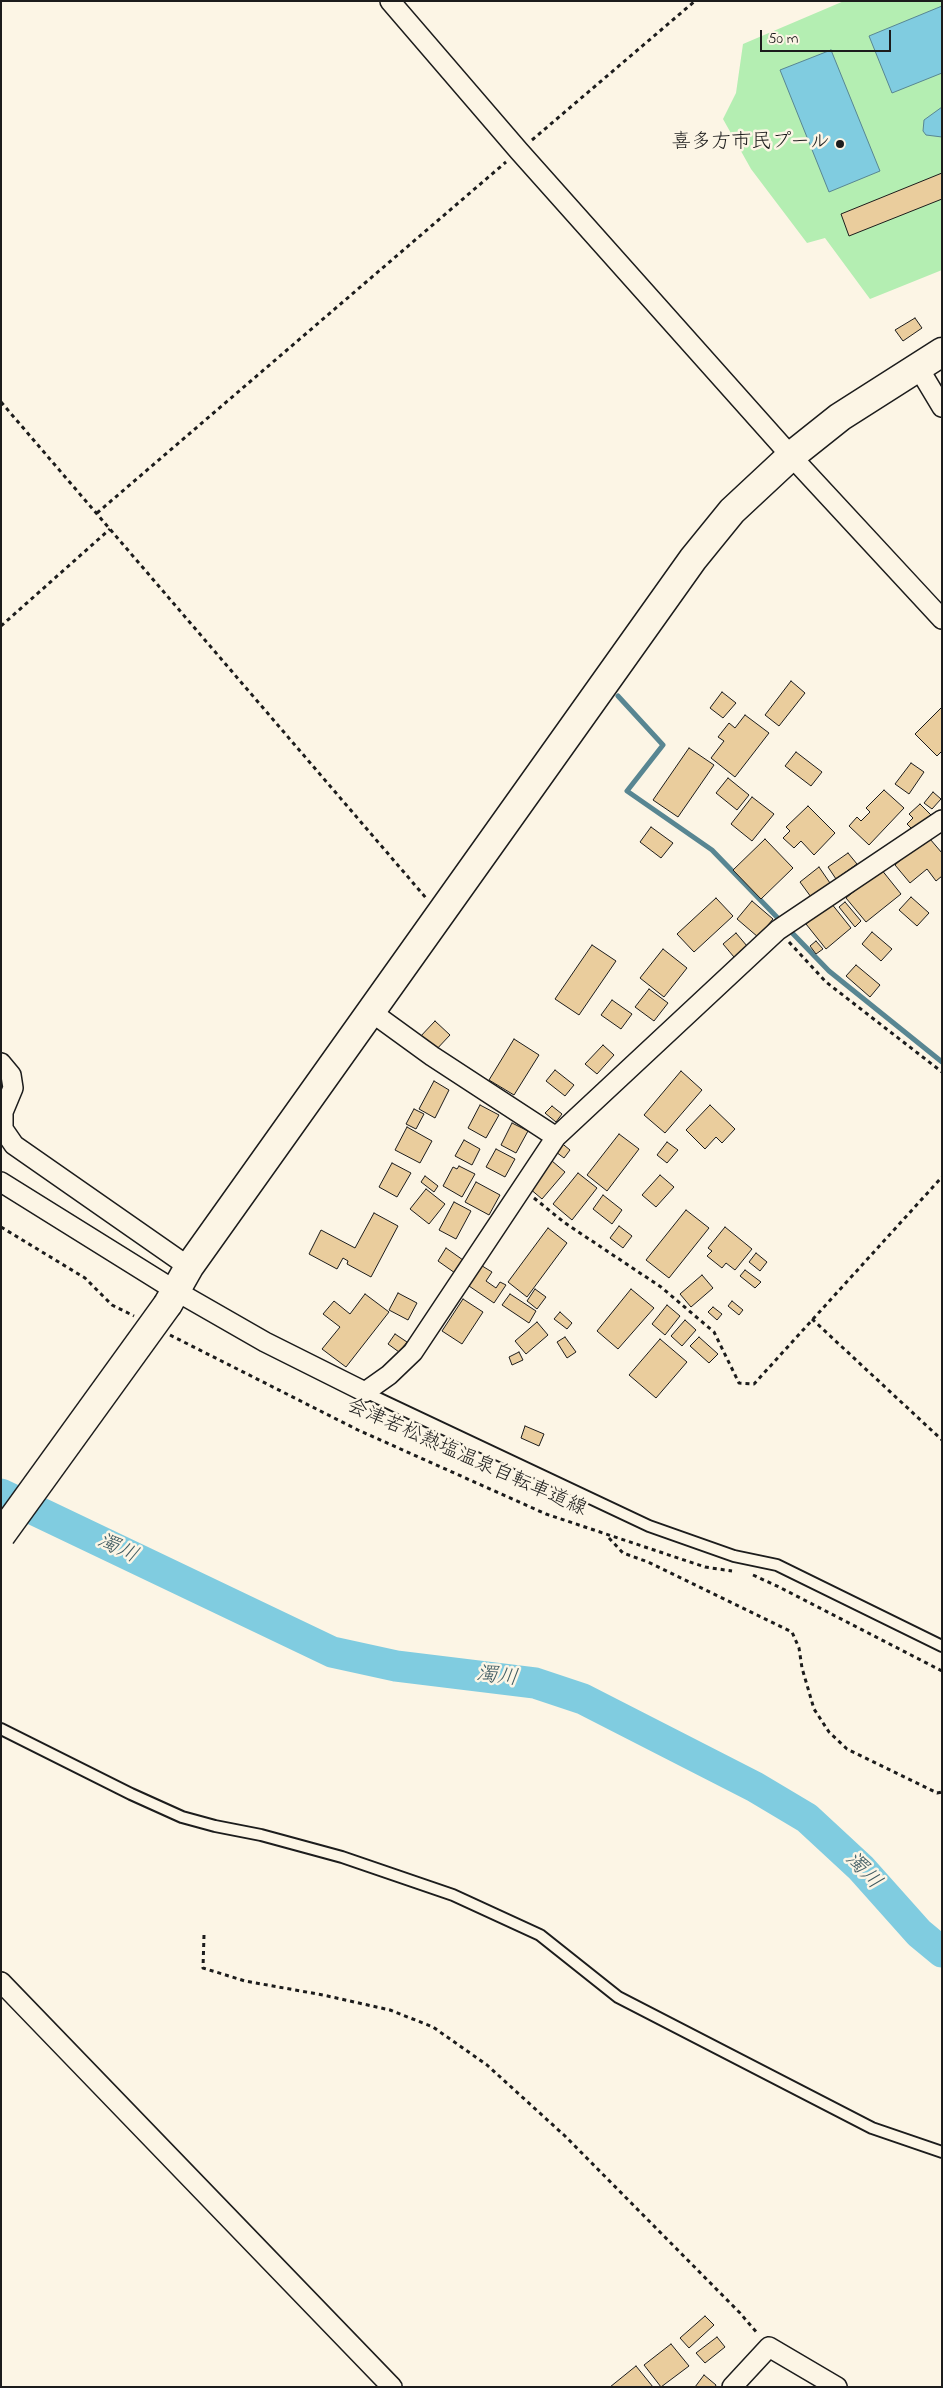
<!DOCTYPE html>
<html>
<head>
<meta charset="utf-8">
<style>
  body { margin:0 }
  #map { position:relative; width:943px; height:2388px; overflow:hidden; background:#fcf5e5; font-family:"Indie Flower",sans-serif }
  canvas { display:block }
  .frame { position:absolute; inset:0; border:2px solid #1c1c1c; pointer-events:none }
  .scale { position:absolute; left:760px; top:30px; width:131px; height:22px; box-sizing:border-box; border:2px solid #1c1c1c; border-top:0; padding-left:6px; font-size:15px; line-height:18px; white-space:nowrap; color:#1c1c1c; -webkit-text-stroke:4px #fcf5e5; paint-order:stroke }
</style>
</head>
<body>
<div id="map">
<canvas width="943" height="2388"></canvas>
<div class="frame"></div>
<div class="scale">50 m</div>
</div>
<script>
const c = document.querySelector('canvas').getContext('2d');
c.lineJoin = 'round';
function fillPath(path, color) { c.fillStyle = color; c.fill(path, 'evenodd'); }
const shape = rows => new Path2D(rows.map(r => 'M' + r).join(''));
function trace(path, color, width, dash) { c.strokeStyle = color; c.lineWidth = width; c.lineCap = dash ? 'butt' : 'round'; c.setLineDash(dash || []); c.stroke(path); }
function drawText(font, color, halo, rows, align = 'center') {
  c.font = font + ' "Indie Flower","Klee One",sans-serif'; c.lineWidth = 5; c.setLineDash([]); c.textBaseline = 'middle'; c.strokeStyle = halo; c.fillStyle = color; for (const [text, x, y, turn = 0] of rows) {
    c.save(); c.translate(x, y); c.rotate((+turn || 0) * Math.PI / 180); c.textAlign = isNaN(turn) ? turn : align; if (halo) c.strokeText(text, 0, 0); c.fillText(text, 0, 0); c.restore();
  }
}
fillPath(shape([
  [844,1,942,1,942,270,870,299,825,238,807,243,751,169,723,119,736,93,743,44]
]), '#b4eeb2');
const water = shape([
  [942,6,942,73,892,93,869,36,942,6],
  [831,50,880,171,829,192,780,70,831,50],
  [942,107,942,137,926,135,923,131,924,120,942,107]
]);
fillPath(water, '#80cce0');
trace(water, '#588692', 1);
trace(shape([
  [618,696,663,745,627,791,712,850,829,971,942,1062]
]), '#588692', 5);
trace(shape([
  [1,1494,332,1652,396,1666,535,1683,583,1699,755,1787,807,1818,861,1868,919,1933,942,1952]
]), '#80cce0', 31);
const building = shape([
  [942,173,942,199,849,236,841,214,942,173],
  [915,318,922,328,903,341,895,330,915,318],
  [791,681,805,693,779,726,765,715,791,681],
  [722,692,736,703,723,718,710,708,722,692],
  [942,707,942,751,937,756,915,734,942,707],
  [745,715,769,733,735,777,711,758,724,741,718,737,729,723,735,728,745,715],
  [689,748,714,765,678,817,653,800,689,748],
  [796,752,822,772,811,786,785,766,796,752],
  [911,763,924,772,909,794,895,784,911,763],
  [728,778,749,795,737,810,716,793,728,778],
  [884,790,904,808,869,845,849,826,857,817,861,821,870,812,866,808,884,790],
  [933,792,941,799,932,809,924,803,933,792],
  [752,797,774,814,752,841,731,824,752,797],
  [920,804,931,815,914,831,907,824,913,818,909,814,920,804],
  [808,806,835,833,814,855,801,841,794,848,783,838,790,831,786,827,808,806],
  [651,827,673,843,661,858,640,842,651,827],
  [765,839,793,868,761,899,733,870,765,839],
  [930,839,942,853,942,876,936,881,927,869,910,883,895,865,921,842,923,845,930,839],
  [848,853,857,864,836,879,828,867,848,853],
  [819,867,830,883,811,897,800,882,819,867],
  [881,869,901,894,866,922,846,898,881,869],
  [911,897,929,913,917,926,899,910,911,897],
  [716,898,733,916,694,952,677,934,716,898],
  [752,901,773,919,758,937,737,919,752,901],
  [845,902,861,921,855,927,839,907,845,902],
  [831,903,851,928,826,949,806,924,831,903],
  [872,932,892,949,881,961,862,944,872,932],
  [736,933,747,946,734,957,723,944,736,933],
  [816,941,823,949,816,954,810,946,816,941],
  [592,945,616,961,579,1015,555,999,592,945],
  [663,949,687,968,664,997,640,978,663,949],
  [856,965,880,985,870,997,846,976,856,965],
  [649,989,668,1003,654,1021,635,1007,649,989],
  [612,1000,632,1014,621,1029,601,1015,612,1000],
  [435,1021,450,1035,434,1052,419,1038,435,1021],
  [514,1039,539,1055,514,1095,489,1080,514,1039],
  [603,1045,614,1055,597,1074,585,1064,603,1045],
  [555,1070,574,1085,565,1096,546,1081,555,1070],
  [681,1071,702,1090,665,1133,644,1115,681,1071],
  [434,1081,449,1090,435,1118,419,1109,434,1081],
  [480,1105,499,1115,486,1138,468,1128,480,1105],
  [710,1105,735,1129,722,1143,716,1137,705,1149,686,1130,710,1105],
  [552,1106,562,1114,556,1122,545,1113,552,1106],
  [414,1109,424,1114,416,1129,406,1124,414,1109],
  [512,1123,528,1131,516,1153,501,1145,512,1123],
  [407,1127,432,1141,420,1163,395,1150,407,1127],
  [619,1134,639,1149,607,1191,587,1175,619,1134],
  [464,1140,480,1149,472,1165,455,1156,464,1140],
  [559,1141,570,1150,564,1158,552,1149,559,1141],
  [667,1142,678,1150,667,1163,657,1155,667,1142],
  [496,1149,515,1159,505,1177,486,1167,496,1149],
  [552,1161,565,1172,542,1199,529,1188,552,1161],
  [392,1163,411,1173,397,1197,379,1187,392,1163],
  [459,1166,475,1174,462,1197,443,1186,453,1167,457,1169,459,1166],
  [578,1173,597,1188,572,1220,553,1204,578,1173],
  [660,1175,674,1187,656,1207,642,1195,660,1175],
  [425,1176,438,1186,434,1192,421,1182,425,1176],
  [476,1182,500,1195,489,1215,465,1202,476,1182],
  [426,1189,445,1204,429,1224,410,1209,426,1189],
  [603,1195,622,1210,612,1224,593,1209,603,1195],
  [454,1202,471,1211,456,1239,439,1230,454,1202],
  [686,1210,709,1228,669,1278,646,1260,686,1210],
  [374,1213,398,1226,371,1277,347,1264,348,1261,343,1258,337,1269,309,1254,321,1230,355,1248,374,1213],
  [619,1226,632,1236,623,1248,610,1238,619,1226],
  [725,1227,752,1249,735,1270,726,1263,722,1268,707,1256,712,1251,708,1248,725,1227],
  [548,1228,567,1243,527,1297,508,1282,548,1228],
  [446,1248,463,1260,455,1273,438,1261,446,1248],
  [756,1253,767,1262,760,1271,749,1262,756,1253],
  [479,1264,492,1272,486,1281,496,1288,500,1282,506,1285,494,1303,466,1284,479,1264],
  [745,1270,761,1282,755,1288,740,1276,745,1270],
  [702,1275,713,1288,691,1307,680,1294,702,1275],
  [535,1289,546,1297,537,1309,527,1301,535,1289],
  [631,1289,654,1308,618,1349,597,1331,631,1289],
  [398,1293,417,1303,408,1320,389,1310,398,1293],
  [365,1294,389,1312,346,1367,322,1349,340,1327,323,1314,334,1301,350,1314,365,1294],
  [510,1294,536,1311,529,1323,502,1305,510,1294],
  [463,1299,483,1312,462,1344,442,1331,463,1299],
  [732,1301,743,1310,739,1315,728,1306,732,1301],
  [667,1305,680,1316,665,1335,652,1324,667,1305],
  [713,1307,722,1314,717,1320,708,1312,713,1307],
  [560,1312,572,1323,567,1329,554,1319,560,1312],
  [685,1320,696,1330,682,1346,671,1336,685,1320],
  [537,1322,548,1335,526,1354,515,1341,537,1322],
  [395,1334,407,1342,399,1352,388,1344,395,1334],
  [565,1337,576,1352,567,1358,557,1342,565,1337],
  [699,1337,718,1354,709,1363,690,1346,699,1337],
  [660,1339,687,1362,656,1398,629,1375,660,1339],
  [519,1352,523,1360,512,1365,509,1357,519,1352],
  [525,1426,544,1434,539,1446,521,1438,525,1426],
  [705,2316,714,2325,689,2348,680,2338,705,2316],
  [717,2337,725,2347,705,2363,696,2353,717,2337],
  [671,2344,689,2366,661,2387,644,2365,671,2344],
  [636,2366,653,2387,610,2387,636,2366],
  [704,2375,716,2385,715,2387,695,2387,704,2375]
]);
fillPath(building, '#eacd9d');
trace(building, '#1c1c1c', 1);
const lane = shape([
  [365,1392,649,1526,734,1556,777,1565,942,1646],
  [1,1729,131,1794,182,1817,215,1826,261,1835,342,1857,453,1895,540,1935,618,1997,872,2128,942,2152]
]);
const street = shape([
  [390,1,519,151,791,456,942,619],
  [918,367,942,407],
  [370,1011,432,1056,556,1137],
  [1,1063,11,1075,13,1088,3,1112,3,1129,14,1145,189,1267],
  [1,1182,176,1291,265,1342,365,1392,389,1375,413,1352,556,1137,778,930,942,820],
  [1,1982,392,2387],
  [732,2387,769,2347,837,2387]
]);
const secondary = shape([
  [168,1304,189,1267,693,559,732,511,791,456,840,417,942,352]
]);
trace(lane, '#1c1c1c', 14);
trace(street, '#1c1c1c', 22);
trace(secondary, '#1c1c1c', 31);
trace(shape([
  [532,140,695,1],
  [1,402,426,898],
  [97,513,506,162],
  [1,626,110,529],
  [789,942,826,982,942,1072],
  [534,1198,565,1223,661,1287,714,1332,739,1383,754,1384,942,1177],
  [1,1227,85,1278,112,1305,134,1316],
  [812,1319,942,1440],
  [170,1335,358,1430,546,1514,705,1567,732,1571],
  [609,1538,623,1553,648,1562,792,1632,799,1648,802,1668,814,1709,829,1732,847,1749,921,1785,937,1793,942,1792],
  [753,1575,779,1587,942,1671],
  [204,1935,203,1968,245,1981,323,1995,390,2010,433,2027,487,2065,565,2136,740,2313,758,2334]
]), '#1c1c1c', 3, [4, 4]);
trace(lane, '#fcf5e5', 10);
trace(street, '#fcf5e5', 19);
trace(secondary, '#fcf5e5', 28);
const secondaryBridge = shape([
  [1,1535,168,1304]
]);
trace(secondaryBridge, '#1c1c1c', 31, []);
trace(secondaryBridge, '#fcf5e5', 28);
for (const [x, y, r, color] of [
  [840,144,5,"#1c1c1c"]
]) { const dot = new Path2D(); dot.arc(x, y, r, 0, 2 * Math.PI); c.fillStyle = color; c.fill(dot); trace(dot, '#fcf5e5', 2); }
drawText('20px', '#1c1c1c', '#fcf5e5', [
  ["喜多方市民プール",830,144]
], 'right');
drawText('20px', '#1c1c1c', '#fcf5e5', [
  ["会津若松熱塩温泉自転車道線",466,1459,24]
]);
drawText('italic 21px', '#3f5a61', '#fcf5e5', [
  ["濁川",117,1550,26],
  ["濁川",497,1678,7],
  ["濁川",862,1872,46]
]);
</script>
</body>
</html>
